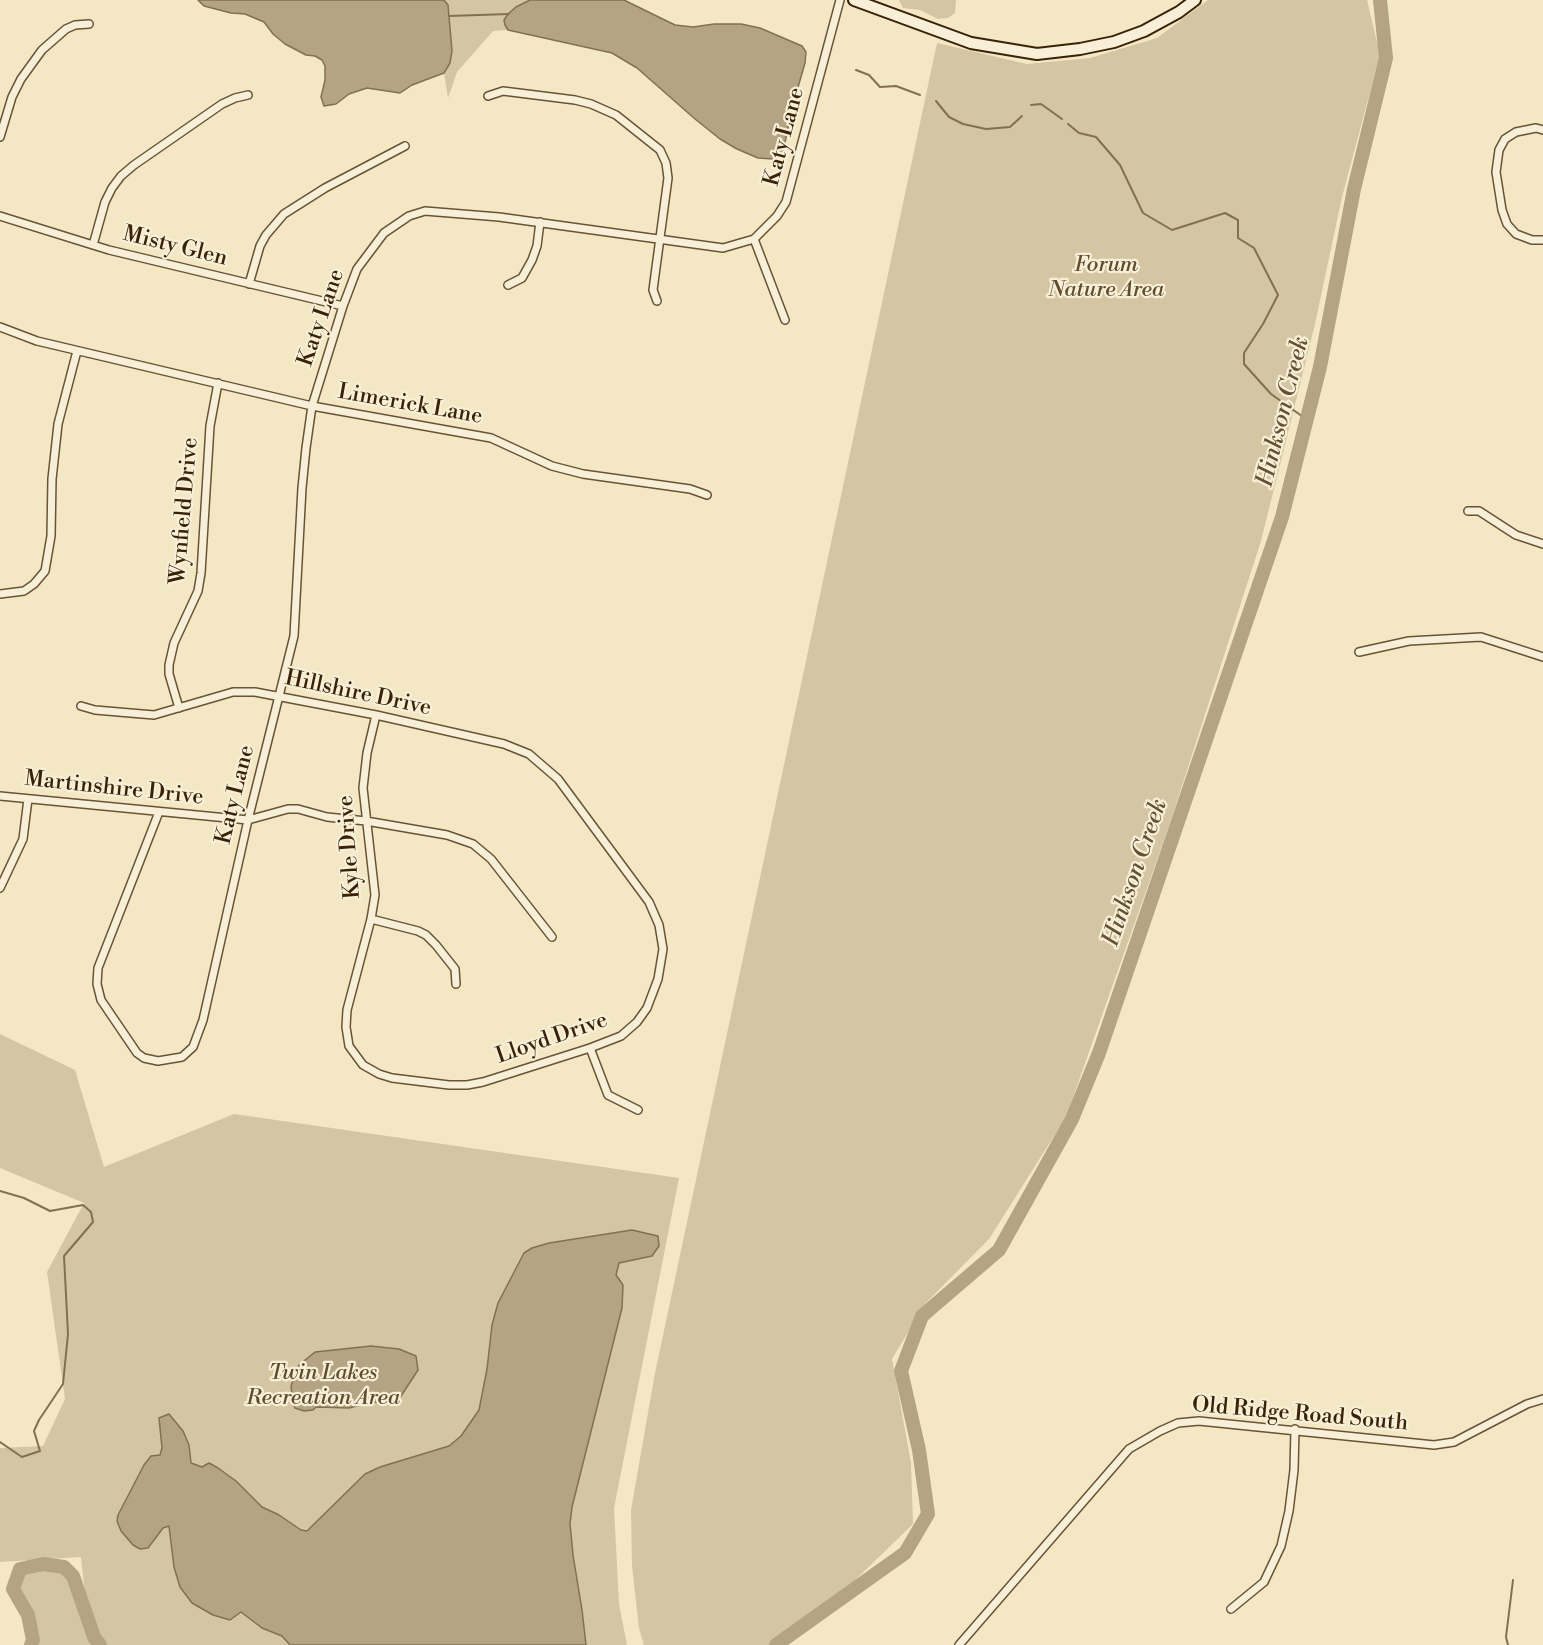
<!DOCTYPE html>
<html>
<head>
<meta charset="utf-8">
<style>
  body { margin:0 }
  canvas { display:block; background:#f4e7c3 }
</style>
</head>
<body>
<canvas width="1543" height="1645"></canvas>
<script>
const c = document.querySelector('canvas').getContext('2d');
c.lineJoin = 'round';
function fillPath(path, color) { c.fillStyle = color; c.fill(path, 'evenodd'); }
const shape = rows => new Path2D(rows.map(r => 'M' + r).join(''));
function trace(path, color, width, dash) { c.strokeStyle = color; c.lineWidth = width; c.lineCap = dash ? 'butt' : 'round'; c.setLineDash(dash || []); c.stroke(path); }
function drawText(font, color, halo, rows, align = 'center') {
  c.font = font + ' "Libre Bodoni",serif'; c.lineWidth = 4.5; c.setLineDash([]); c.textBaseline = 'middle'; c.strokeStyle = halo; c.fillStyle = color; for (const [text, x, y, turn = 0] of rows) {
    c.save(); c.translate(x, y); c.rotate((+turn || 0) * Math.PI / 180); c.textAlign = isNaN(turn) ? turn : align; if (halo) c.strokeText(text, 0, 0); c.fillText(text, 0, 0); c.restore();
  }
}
fillPath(shape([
  [444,0,530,0,516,7,505,25,508,30,493,31,457,72,448,98,444,73,447,69,446,1],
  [899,0,956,0,955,13,948,18,938,19,920,10,903,8],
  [1208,0,1367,0,1380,55,1342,197,1315,324,1261,541,1169,826,1066,1117,989,1239,925,1304,892,1359,911,1463,913,1524,848,1587,770,1645,644,1645,639,1628,632,1566,631,1510,655,1373,937,43,1027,64,1090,58,1157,38],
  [0,1034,75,1070,104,1167,234,1114,679,1178,614,1508,619,1604,627,1645,103,1645,87,1613,81,1557,0,1562,0,1448,43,1446,65,1399,47,1272,84,1203,0,1168],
  [43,1564,64,1567,73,1576,94,1637,100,1645,31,1645,33,1640,28,1615,13,1589,20,1569]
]), '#d4c6a3');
const water = shape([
  [198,0,444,0,448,5,452,51,450,63,444,73,412,85,400,93,367,88,349,94,336,104,324,106,321,97,325,80,325,66,322,60,315,56,306,55,285,44,273,34,264,22,245,14,231,13,204,6,198,0],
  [530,0,624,0,675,25,693,27,714,24,741,24,760,28,802,46,806,52,805,63,792,108,783,152,779,157,773,159,758,158,737,149,720,139,695,119,637,68,612,53,508,30,505,25,504,20,508,14,516,7,530,0],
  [632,1230,658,1236,659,1246,652,1256,619,1263,616,1275,623,1285,622,1308,572,1507,570,1524,573,1555,582,1610,586,1645,290,1645,282,1636,262,1628,241,1612,230,1620,213,1615,192,1603,180,1587,174,1567,169,1526,163,1528,148,1548,140,1549,133,1545,121,1531,117,1521,118,1515,144,1465,151,1456,160,1455,162,1448,159,1418,169,1414,183,1431,189,1445,191,1463,202,1467,209,1463,218,1468,236,1481,262,1507,279,1515,301,1530,307,1531,365,1474,380,1467,449,1446,461,1436,479,1410,487,1369,492,1325,498,1303,524,1253,532,1248,549,1243,632,1230],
  [371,1346,399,1349,416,1356,418,1370,401,1396,388,1401,368,1403,349,1408,316,1407,313,1410,304,1411,295,1408,293,1403,291,1386,299,1365,315,1352,371,1346]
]);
fillPath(water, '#b4a483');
trace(water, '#837051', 1.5);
trace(shape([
  [449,16,509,14],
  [856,70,869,75,880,87,896,86,920,95],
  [936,101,949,117,963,124,986,129,1010,127,1022,116],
  [1031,105,1041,104,1062,119],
  [1068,124,1079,133,1096,137,1120,165,1143,213,1172,230,1225,213,1238,220,1238,238,1254,248,1278,295,1263,324,1244,353,1244,364,1271,394,1306,419],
  [0,1191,24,1198,50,1211,83,1205,91,1212,93,1222,64,1256,68,1334,63,1384,39,1420,34,1431,40,1451,22,1457,0,1442],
  [1508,1645,1506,1637,1513,1580]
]), '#837051', 2);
trace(shape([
  [31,1645,33,1640,28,1615,13,1589,20,1569,43,1564,64,1567,73,1576,94,1637,100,1645],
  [776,1645,905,1553,928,1514,919,1450,901,1371,922,1316,999,1250,1072,1119,1099,1053,1282,517,1320,367,1354,189,1386,58,1380,0]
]), '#b4a483', 14);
const street = shape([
  [488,96,503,91,575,100,591,104,616,115,660,150,666,163,668,178,653,290,657,301],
  [1543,130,1536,128,1516,132,1505,139,1499,150,1496,172,1502,210,1507,224,1516,234,1532,240,1543,240],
  [0,137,12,97,21,79,42,50,66,29,75,25,89,24],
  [0,216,109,250,343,306],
  [754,239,785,320],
  [93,245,105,202,112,188,121,176,134,165,222,104,235,98,248,95],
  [249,284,260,246,266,235,284,214,325,188,405,146],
  [508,285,522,278,532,260,537,246,540,222],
  [0,327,37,341,312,406,491,438,552,466,583,474,690,489,707,495],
  [1468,511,1479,511,1516,535,1543,544],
  [0,594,24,591,34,584,45,571,51,536,52,479,58,424,77,351],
  [1359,652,1409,641,1481,637,1543,657],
  [81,706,95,710,154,715,233,692,255,692,376,715,504,744,529,754,558,779,649,902,659,925,663,949,658,979,647,1008,637,1022,621,1036,590,1048,483,1082,467,1085,449,1085,392,1078,379,1074,363,1065,349,1046,346,1027,347,1010,371,919,375,895,363,788,367,753,376,715],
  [179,708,169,674,169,665,174,643,198,591,201,573,210,426,218,383],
  [0,796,248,820,288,809,298,809,327,817,366,821,447,835,473,844,491,859,552,937],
  [159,812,98,968,97,984,101,1000,137,1053,144,1058,158,1061,182,1057,193,1047,203,1020,248,820,294,636,302,488,306,448,312,406,343,306,357,269,384,233,409,216,425,211,499,217,723,248,754,239,777,216,786,202,840,0],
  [0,888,23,839,28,799],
  [371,919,418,931,426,935,436,945,455,969,456,984],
  [590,1048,608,1095,638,1110],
  [1231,1609,1264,1582,1281,1546,1289,1511,1294,1470,1295,1429],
  [959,1645,1129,1449,1160,1431,1178,1423,1199,1421,1434,1445,1454,1442,1527,1404,1543,1399]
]);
const secondary = shape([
  [854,0,971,43,1037,54,1080,49,1114,42,1144,31,1179,12,1195,0]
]);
trace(street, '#685335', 10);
trace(secondary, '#392206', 14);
trace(street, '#f8efd8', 7);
trace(secondary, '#f8efd8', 10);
drawText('22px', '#392206', '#f8efd8', [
  ["Katy Lane",785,137,-75],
  ["Misty Glen",175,247,14],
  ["Katy Lane",322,318,-71],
  ["Limerick Lane",410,405,10],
  ["Wynfield Drive",185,511,-85],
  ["Hillshire Drive",358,694,12],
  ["Martinshire Drive",114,789,6],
  ["Katy Lane",236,795,-76],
  ["Kyle Drive",350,847,-94],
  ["Lloyd Drive",552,1039,-19],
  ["Old Ridge Road South",1300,1415,5]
]);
drawText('italic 22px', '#604b2d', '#f8efd8', [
  ["Forum",1106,266],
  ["Nature Area",1106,291],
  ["Twin Lakes",323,1374],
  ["Recreation Area",323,1399]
]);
drawText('italic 24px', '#645032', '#f8efd8', [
  ["Hinkson Creek",1284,412,-76],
  ["Hinkson Creek",1136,873,-71]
]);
</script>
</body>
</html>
